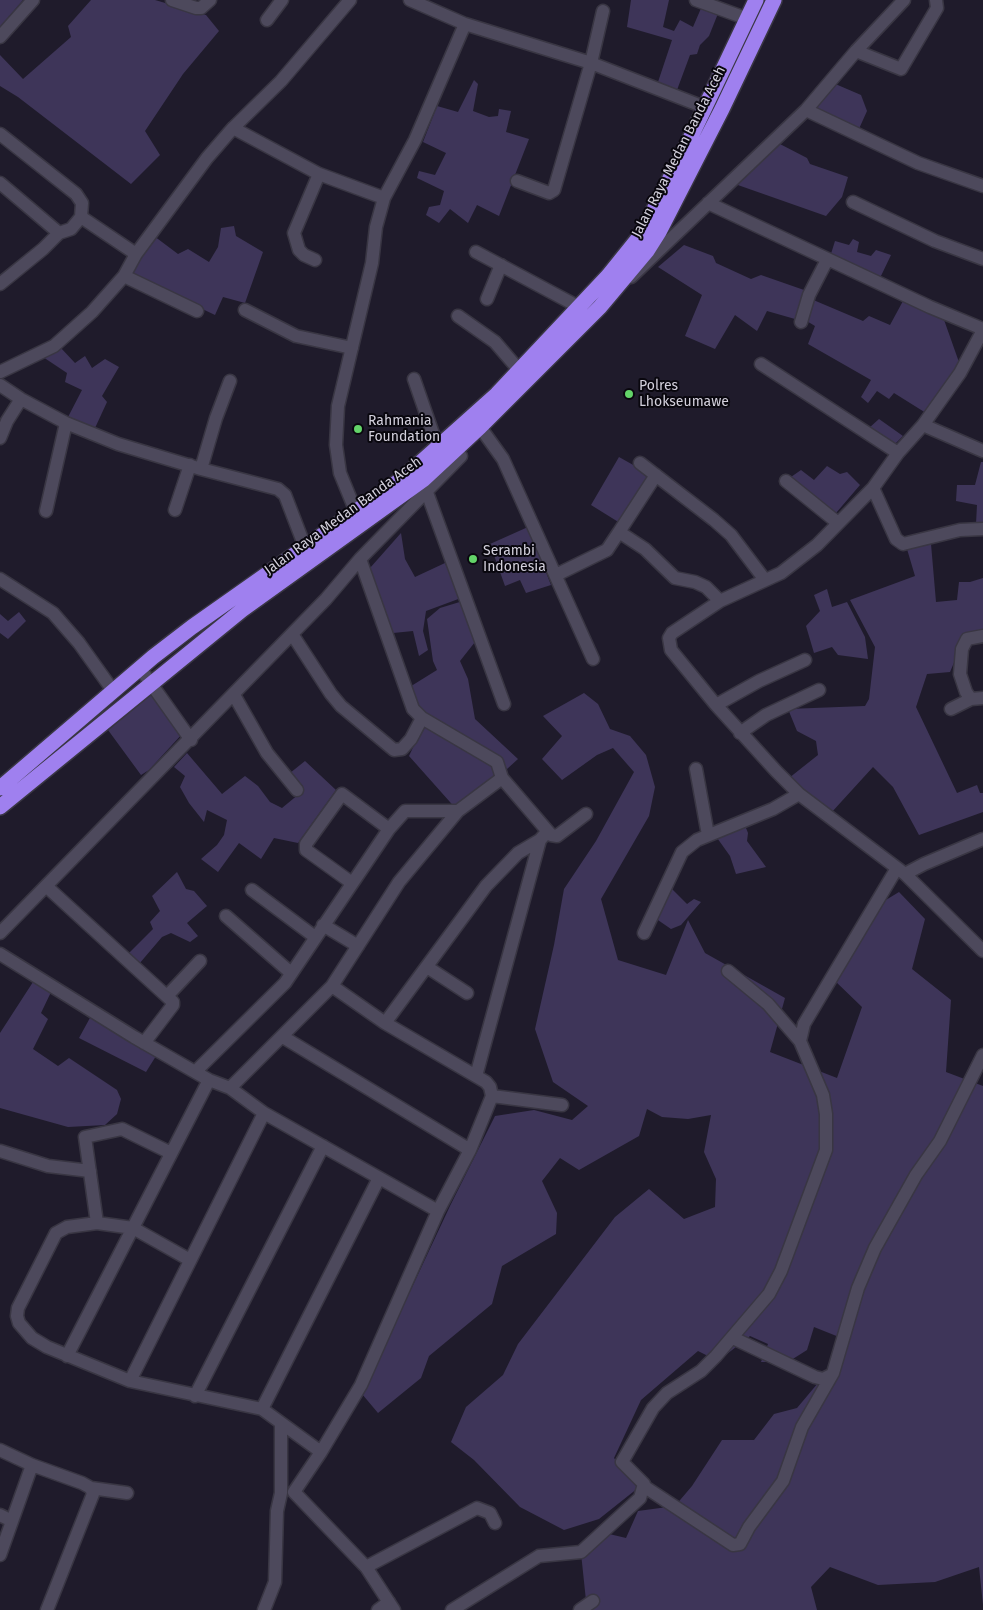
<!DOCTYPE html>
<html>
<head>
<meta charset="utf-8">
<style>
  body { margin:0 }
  canvas { display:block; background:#1f1b2b }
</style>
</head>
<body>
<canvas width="983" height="1610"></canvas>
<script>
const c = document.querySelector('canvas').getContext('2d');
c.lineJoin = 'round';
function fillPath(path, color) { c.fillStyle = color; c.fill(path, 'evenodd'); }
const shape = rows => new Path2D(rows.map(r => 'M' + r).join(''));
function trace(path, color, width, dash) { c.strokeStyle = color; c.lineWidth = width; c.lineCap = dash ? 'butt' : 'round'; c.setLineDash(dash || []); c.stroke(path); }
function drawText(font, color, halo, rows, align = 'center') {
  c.font = font + ' "Fira Sans",sans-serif'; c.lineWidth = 4; c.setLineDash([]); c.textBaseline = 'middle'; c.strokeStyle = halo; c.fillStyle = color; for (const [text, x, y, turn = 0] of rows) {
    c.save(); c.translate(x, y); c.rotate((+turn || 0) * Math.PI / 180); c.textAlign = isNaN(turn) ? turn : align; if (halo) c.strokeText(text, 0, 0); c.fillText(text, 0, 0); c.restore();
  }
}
fillPath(shape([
  [0,0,23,0,0,27],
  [91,0,155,0,206,15,219,31,183,74,145,131,160,155,131,184,18,97,0,86,0,55,23,79,71,37,68,26],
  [631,0,669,0,663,27,674,31,680,20,693,27,702,6,719,11,709,36,700,45,697,54,690,55,677,90,658,82,672,40,627,27],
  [474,80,478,84,473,111,489,117,498,116,499,109,511,111,506,132,529,139,499,216,477,205,468,223,450,209,439,223,426,215,429,207,440,205,444,191,417,178,419,171,435,175,446,153,423,142,437,106,458,112],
  [833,83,861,95,867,111,858,131,812,109],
  [778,143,807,158,810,164,848,177,842,197,826,216,735,184],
  [234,226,236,236,263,252,245,303,223,297,215,315,131,275,154,236,178,254,188,249,209,262,218,247,221,228],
  [853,239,859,242,857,252,871,256,876,250,891,255,880,278,830,257,835,241,849,245],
  [684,245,713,256,716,263,751,279,761,275,804,290,795,319,767,311,757,331,735,315,715,349,685,336,702,295,658,267],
  [811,299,863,321,869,316,890,325,903,301,943,317,960,365,926,413,894,393,889,399,877,391,868,403,861,397,871,380,808,344,815,326,805,320],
  [60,347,75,363,85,356,92,368,105,359,119,367,102,396,107,402,95,428,67,419,82,390,65,382,67,373,43,357],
  [879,419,903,436,895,444,869,428],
  [619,457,651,475,620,523,591,505],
  [981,462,983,462,983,525,976,524,977,505,956,501,957,485,975,485],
  [827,466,840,474,847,472,860,485,836,513,791,477,801,470,814,480],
  [528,527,551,585,526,593,520,580,505,586,490,544],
  [401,533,405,559,415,577,445,563,461,598,426,611,423,631,428,650,419,656,413,631,393,633,370,568],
  [931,544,936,602,957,600,959,582,970,582,983,578,983,631,967,632,950,672,927,674,916,707,957,793,977,785,980,793,983,793,983,812,919,835,893,787,873,767,831,813,789,778,818,755,816,741,797,731,788,709,865,706,869,699,875,647,850,600,915,576,907,549],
  [827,589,832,607,847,602,865,637,868,659,838,655,832,647,814,653,806,626,820,611,814,595],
  [463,601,475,642,460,661,468,679,475,719,518,759,507,769,496,755,415,707,408,688,437,670,433,661,427,619,440,608],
  [19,612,26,621,8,639,0,633,0,614,8,621],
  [154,691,183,733,149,770,141,775,108,730],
  [584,693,598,704,610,729,630,736,646,755,655,787,649,816,601,899,618,960,666,975,688,920,705,953,785,998,770,1052,837,1078,862,1007,833,979,871,909,899,892,925,919,912,969,951,1000,946,1072,983,1086,983,1605,979,1567,935,1582,878,1585,830,1567,811,1587,817,1610,587,1610,581,1553,605,1533,626,1538,638,1511,675,1506,692,1486,722,1440,754,1440,774,1414,797,1408,834,1364,839,1337,814,1327,807,1350,788,1362,761,1362,768,1344,750,1336,718,1361,698,1351,641,1400,614,1458,638,1488,599,1519,564,1530,520,1507,474,1460,451,1442,466,1407,503,1375,518,1344,615,1217,649,1189,684,1219,715,1207,716,1179,704,1152,711,1115,688,1119,662,1117,647,1109,639,1136,579,1170,560,1158,542,1181,557,1213,556,1234,502,1266,492,1304,429,1356,421,1378,378,1413,362,1394,450,1206,495,1116,534,1110,572,1120,588,1106,553,1082,535,1029,554,945,564,889,596,841,634,772,613,748,597,755,562,780,542,759,562,736,543,716],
  [424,724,492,766,497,776,458,811,409,756],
  [187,753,222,794,245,776,258,786,270,802,282,808,299,794,303,786,290,773,305,761,336,790,298,843,274,838,261,859,239,843,218,872,201,859,217,845,224,835,227,820,207,810,204,822,189,803,180,787,185,776,174,767],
  [744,823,748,833,747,841,766,867,736,874,730,856,715,835],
  [177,872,186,889,194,891,207,906,187,923,198,936,190,942,171,933,162,937,139,964,128,954,153,929,150,922,160,911,152,896],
  [670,887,687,904,694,899,701,902,681,925,671,929,655,918],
  [33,982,52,990,41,1013,48,1019,33,1049,58,1066,69,1058,117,1090,121,1099,117,1114,105,1125,68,1127,0,1108,0,1033],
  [91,1016,156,1056,146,1072,79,1038]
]), '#3e3559');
const street = shape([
  [172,0,196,8,201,8,210,0],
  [410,0,465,24,591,63,704,107],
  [696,0,748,19],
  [267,20,282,0],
  [0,37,33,0],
  [856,51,901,69,937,8,936,0],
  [806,110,918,163,983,186],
  [233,128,319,174,384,198],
  [0,134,76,194,82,203,81,217,136,254],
  [517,181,549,193,554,190,591,63,603,11],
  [0,183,59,233],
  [853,202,935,241,983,259],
  [708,203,930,307,983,329],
  [476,252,579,307],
  [315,260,304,255,299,250,294,233,319,174],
  [124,276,197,311],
  [631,277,806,110,856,51,904,0],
  [0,284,43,249,59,233,71,229,81,217],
  [487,299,501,265],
  [245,310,296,336,352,348],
  [458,316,495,342,519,370,527,376],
  [801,322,809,295,827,260],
  [983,330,960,373,923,425,898,453,873,488,817,545,781,573,720,601,672,633,669,638,671,650,716,705,776,771,799,794,905,874,983,951],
  [761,364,898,453],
  [0,372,54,346,92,312,124,276,136,254,207,158,233,128,281,81,350,0],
  [414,379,438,448],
  [0,385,21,399,66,423,118,444,201,469,278,489,285,495,305,547],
  [923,425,983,451],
  [480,427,503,459,593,659],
  [0,438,7,421,21,399],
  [640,463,714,520,731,535,765,580],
  [201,469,216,418,230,381],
  [786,481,838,523],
  [425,487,504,704],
  [873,488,896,539,903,544,960,530,983,529],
  [175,510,190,465],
  [46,511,66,423],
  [356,512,340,473,336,445,338,406,372,263,376,227,384,198,415,140,465,24],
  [619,532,656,475],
  [360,559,413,709,422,718,497,762,502,778,551,835,557,836,586,814],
  [556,575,607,550,619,532,645,549,675,578,695,582,706,587,720,601],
  [0,579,53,613,79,643,114,692],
  [292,634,331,694,341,706,394,750,402,749,411,739,422,718],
  [140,668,191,740],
  [234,695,267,753,297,790],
  [971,699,966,692,960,674,962,649,967,639,983,636],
  [716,705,759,681,805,660],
  [951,709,971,699,983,698],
  [740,733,766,715,819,690],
  [696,769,708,835],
  [905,874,924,864,983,839],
  [352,883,306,850,306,844,342,794,389,829],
  [46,886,173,1002,173,1005,144,1043],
  [252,890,315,937],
  [226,916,291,973],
  [323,925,358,946],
  [0,933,326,599,360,559,461,456,455,450],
  [644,933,682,852,697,840,773,809,799,794],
  [0,954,134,1037,209,1080,230,1088,264,1113,438,1211,361,1385,321,1452,294,1492,366,1567,394,1610],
  [427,967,467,993],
  [728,971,768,1004,800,1041],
  [332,986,385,1023,486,1082,490,1087,492,1096,470,1150,438,1211],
  [168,995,200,961],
  [385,1023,486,886,518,853,540,840],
  [283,1037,470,1150],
  [195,1072,285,983,389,829,405,811,458,811],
  [476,1076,540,840,547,832],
  [230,1088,332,986,399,882,458,811,502,778],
  [492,1096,562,1105],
  [0,1151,48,1166,90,1171],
  [171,1153,122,1129,85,1137,97,1223,67,1227,56,1233,18,1308,17,1316,19,1323,32,1338,47,1347,130,1381,262,1409,321,1452],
  [97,1223,133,1228,190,1260],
  [733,1338,815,1377,823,1379,831,1375],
  [67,1356,209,1080],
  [130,1381,264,1113],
  [195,1396,323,1146],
  [262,1409,379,1178],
  [0,1450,32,1465,82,1483,91,1488,93,1494,47,1610],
  [645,1487,733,1545,740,1544,749,1527,783,1481,802,1427,833,1373,858,1288,875,1248,916,1175,940,1141,983,1055],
  [91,1488,127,1493],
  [0,1515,12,1521],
  [0,1555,32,1465],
  [366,1567,477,1508,490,1513,495,1523],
  [264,1610,275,1582,277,1511,281,1493,281,1424],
  [378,1610,389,1602],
  [452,1610,539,1556,581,1552,640,1498,644,1484,622,1462,653,1408,667,1393,701,1371,716,1356,769,1294,781,1271,826,1150,826,1114,823,1095,800,1041,804,1024,897,868],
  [580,1610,593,1601]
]);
const highway = shape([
  [0,788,153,657,192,627,402,479,497,394,608,276,641,235,688,143,756,0],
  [0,807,242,610,423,480,480,427,600,307,647,251,659,232,722,109,774,0]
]);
trace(street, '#393643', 15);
trace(highway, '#393643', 18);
trace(street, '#4d495c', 12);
trace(highway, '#9f80ef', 15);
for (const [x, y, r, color] of [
  [629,394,5,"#63d469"],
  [358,429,5,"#63d469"],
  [473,559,5,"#63d469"]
]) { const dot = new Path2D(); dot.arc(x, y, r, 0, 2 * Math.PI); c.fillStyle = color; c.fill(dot); trace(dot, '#09070e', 2); }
drawText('14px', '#d3d0dc', '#09070e', [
  ["Jalan Raya Medan Banda Aceh",679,152,-63],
  ["Jalan Raya Medan Banda Aceh",343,516,-36]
]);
drawText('14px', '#d3d0dc', '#09070e', [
  ["Polres",639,386],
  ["Lhokseumawe",639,402],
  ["Rahmania",368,421],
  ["Foundation",368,437],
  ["Serambi",483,551],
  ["Indonesia",483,567]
], 'left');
</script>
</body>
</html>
